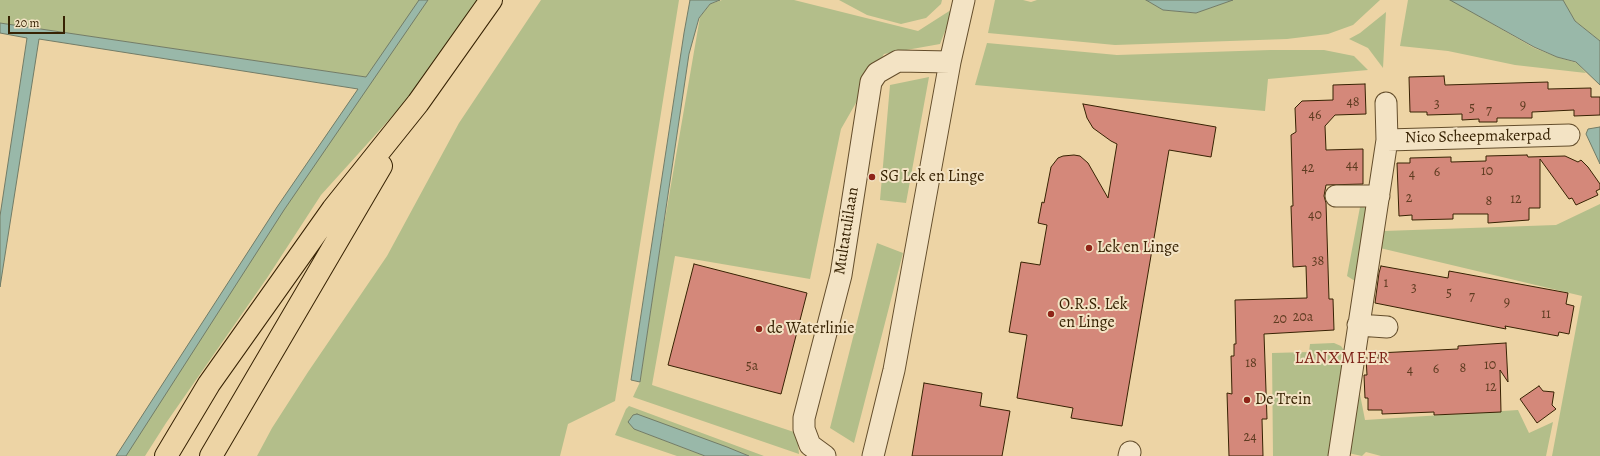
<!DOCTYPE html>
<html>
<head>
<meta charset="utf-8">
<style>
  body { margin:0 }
  #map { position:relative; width:1600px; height:456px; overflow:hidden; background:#edd4a5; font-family:Alegreya,serif }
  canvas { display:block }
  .scale { position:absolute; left:8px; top:16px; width:57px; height:18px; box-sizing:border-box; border:2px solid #372203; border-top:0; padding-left:5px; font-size:12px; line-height:14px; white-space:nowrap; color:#372203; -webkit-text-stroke:3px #f3e3c4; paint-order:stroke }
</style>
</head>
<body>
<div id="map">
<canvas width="1600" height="456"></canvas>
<div class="scale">20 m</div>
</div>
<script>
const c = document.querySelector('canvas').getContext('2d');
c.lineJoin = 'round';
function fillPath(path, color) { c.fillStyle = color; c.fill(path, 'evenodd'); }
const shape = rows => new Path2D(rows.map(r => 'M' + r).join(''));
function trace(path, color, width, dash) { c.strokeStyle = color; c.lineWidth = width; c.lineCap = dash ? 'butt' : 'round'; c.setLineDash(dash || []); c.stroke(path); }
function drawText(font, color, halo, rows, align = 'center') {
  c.font = font + ' Alegreya,serif'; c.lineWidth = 4; c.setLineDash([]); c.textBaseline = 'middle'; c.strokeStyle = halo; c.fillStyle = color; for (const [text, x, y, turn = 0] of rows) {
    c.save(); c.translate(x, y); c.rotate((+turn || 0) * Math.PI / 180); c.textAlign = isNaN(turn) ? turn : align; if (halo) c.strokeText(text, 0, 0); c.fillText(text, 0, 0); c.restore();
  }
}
fillPath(shape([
  [0,0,480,0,424,81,321,195,267,278,166,423,145,456,116,456,277,207,366,77,0,23],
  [541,0,679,0,615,401,568,424,560,456,257,456,272,428,308,372,387,256,459,123],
  [722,0,794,0,918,31,954,8,940,44,884,54,841,129,810,279,675,256,652,385,797,433,799,454,633,397,640,382,659,254,700,17,710,4],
  [839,0,942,0,941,4,926,18,901,24,867,15],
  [995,0,1023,0,1031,2,1037,0,1146,0,1163,10,1196,13,1233,0,1380,0,1353,25,1328,34,1287,39,1115,45,988,33],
  [1408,0,1451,0,1534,48,1557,57,1577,63,1586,73,1515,65,1448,51,1400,46],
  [1563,0,1600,0,1600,41,1575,21],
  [1386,12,1383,68,1368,48,1349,39,1360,33],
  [987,43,1117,55,1270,50,1324,50,1354,56,1368,70,1268,79,1265,111,975,85],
  [929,77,906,203,880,200,890,85],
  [1600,204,1600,456,1552,456,1582,296,1380,248,1384,231,1556,225],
  [1360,207,1370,208,1355,281,1347,276],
  [877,243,903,253,854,443,830,428],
  [1334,343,1341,346,1345,352,1345,358,1329,456,1273,456,1272,353,1309,352,1310,344],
  [1357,379,1365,420,1518,410,1529,433,1553,422,1546,456,1381,456,1366,452,1362,456,1348,453],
  [629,406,764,456,749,456,727,447,634,429,705,456,677,456,615,435,626,409]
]), '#b3be8a');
const water = shape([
  [419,0,428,0,284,210,126,456,116,456,277,207,358,89,39,39,0,287,0,216,27,38,0,33,0,23,366,77,419,0],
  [690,0,720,0,710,4,699,18,689,54,640,382,631,380,684,33,690,0],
  [1146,0,1233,0,1196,13,1163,10,1146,0],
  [1450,0,1563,0,1575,21,1600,41,1600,85,1576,62,1557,57,1534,47,1450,0],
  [1600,127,1600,164,1586,134,1588,129,1600,127],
  [637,414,727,447,749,456,705,456,634,429,628,422,633,415,637,414]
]);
fillPath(water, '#99b8a9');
trace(water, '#727c67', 1);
const building = shape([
  [1444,76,1445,85,1548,82,1548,89,1591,88,1591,97,1600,97,1600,115,1574,116,1574,110,1532,112,1532,118,1497,118,1497,122,1479,122,1479,119,1462,120,1462,114,1427,115,1427,112,1410,112,1409,77,1444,76],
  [1365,84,1366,114,1335,115,1325,126,1326,150,1363,149,1363,184,1326,185,1324,196,1326,203,1329,299,1333,299,1334,330,1264,334,1267,419,1262,419,1263,456,1229,456,1227,393,1232,394,1231,356,1234,356,1234,344,1236,344,1235,300,1307,298,1306,266,1293,267,1291,206,1293,206,1291,135,1296,132,1295,108,1302,101,1333,100,1333,85,1365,84],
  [1083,104,1216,127,1211,157,1169,150,1122,426,1071,418,1073,408,1017,398,1027,335,1009,332,1021,262,1040,265,1047,225,1038,223,1042,202,1044,203,1051,167,1058,158,1063,156,1074,155,1080,156,1088,163,1108,198,1117,144,1111,141,1093,128,1087,118,1083,104],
  [1527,155,1528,157,1565,156,1578,162,1581,160,1588,167,1600,184,1600,189,1596,191,1598,195,1576,205,1572,198,1569,199,1540,159,1540,208,1529,208,1529,220,1488,223,1488,214,1453,214,1453,219,1412,220,1412,215,1399,216,1397,163,1410,163,1410,158,1451,157,1451,162,1486,161,1486,156,1527,155],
  [694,264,807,293,781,394,668,365,694,264],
  [1381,266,1448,278,1449,271,1568,293,1566,304,1574,306,1569,334,1559,332,1558,336,1505,326,1506,329,1375,303,1379,273,1381,266],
  [1506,343,1508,382,1500,370,1501,412,1434,415,1434,412,1382,414,1382,410,1368,410,1368,398,1365,398,1364,375,1367,375,1366,358,1379,358,1378,353,1458,349,1458,346,1506,343],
  [924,383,982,393,980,406,1010,411,1002,456,912,456,924,383],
  [1539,386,1543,391,1554,392,1552,405,1556,409,1537,423,1520,399,1539,386]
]);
fillPath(building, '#d4887a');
trace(building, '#372203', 1);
const minor = shape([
  [1387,140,1569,135],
  [1336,196,1379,196],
  [1358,325,1387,327],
  [825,456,810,445,804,429,804,418,841,275,871,82,877,73,898,61,950,62],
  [873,456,894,370,950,62,964,0],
  [1129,456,1130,452],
  [1339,456,1387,140,1386,103]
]);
const primary = shape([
  [166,456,209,384,333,209,418,103,491,0],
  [211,456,381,166]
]);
trace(minor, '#644e2c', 23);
trace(primary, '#372203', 24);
trace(minor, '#f3e3c4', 21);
trace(primary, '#edd4a5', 22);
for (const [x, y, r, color] of [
  [872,177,4,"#8f2418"],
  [1089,248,4,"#8f2418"],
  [1051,314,4,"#8f2418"],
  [759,329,4,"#8f2418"],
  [1247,400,4,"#8f2418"]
]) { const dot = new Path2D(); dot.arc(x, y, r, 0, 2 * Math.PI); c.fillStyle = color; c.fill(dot); trace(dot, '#f3e3c4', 1.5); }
drawText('14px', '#5e3c21', null, [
  ["48",1353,103],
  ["3",1437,105],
  ["9",1523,106],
  ["5",1472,109],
  ["7",1489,112],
  ["46",1315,116],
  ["44",1352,166],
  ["42",1308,169],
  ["10",1487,172],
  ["6",1437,173],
  ["4",1412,175],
  ["2",1409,199],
  ["12",1516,200],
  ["8",1489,202],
  ["40",1315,216],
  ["38",1318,262],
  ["1",1386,284],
  ["3",1414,289],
  ["5",1449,294],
  ["7",1472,298],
  ["9",1507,303],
  ["11",1546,315],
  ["20a",1303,318],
  ["20",1280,320],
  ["18",1251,364],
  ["10",1490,366],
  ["5a",752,367],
  ["8",1463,369],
  ["6",1436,370],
  ["4",1410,371],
  ["12",1491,388],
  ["24",1250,438]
]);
drawText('16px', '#372203', '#f3e3c4', [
  ["Nico Scheepmakerpad",1478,137,-1],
  ["Multatulilaan",847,231,-81]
]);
drawText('16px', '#372203', '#f3e3c4', [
  ["SG Lek en Linge",880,177],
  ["Lek en Linge",1097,248],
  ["O.R.S. Lek",1059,305],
  ["en Linge",1059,323],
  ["de Waterlinie",767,329],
  ["De Trein",1255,400]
], 'left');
c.letterSpacing = '1px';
drawText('17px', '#7a1f14', '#f3e3c4', [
  ["LANXMEER",1342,359]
]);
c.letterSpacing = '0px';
</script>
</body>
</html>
